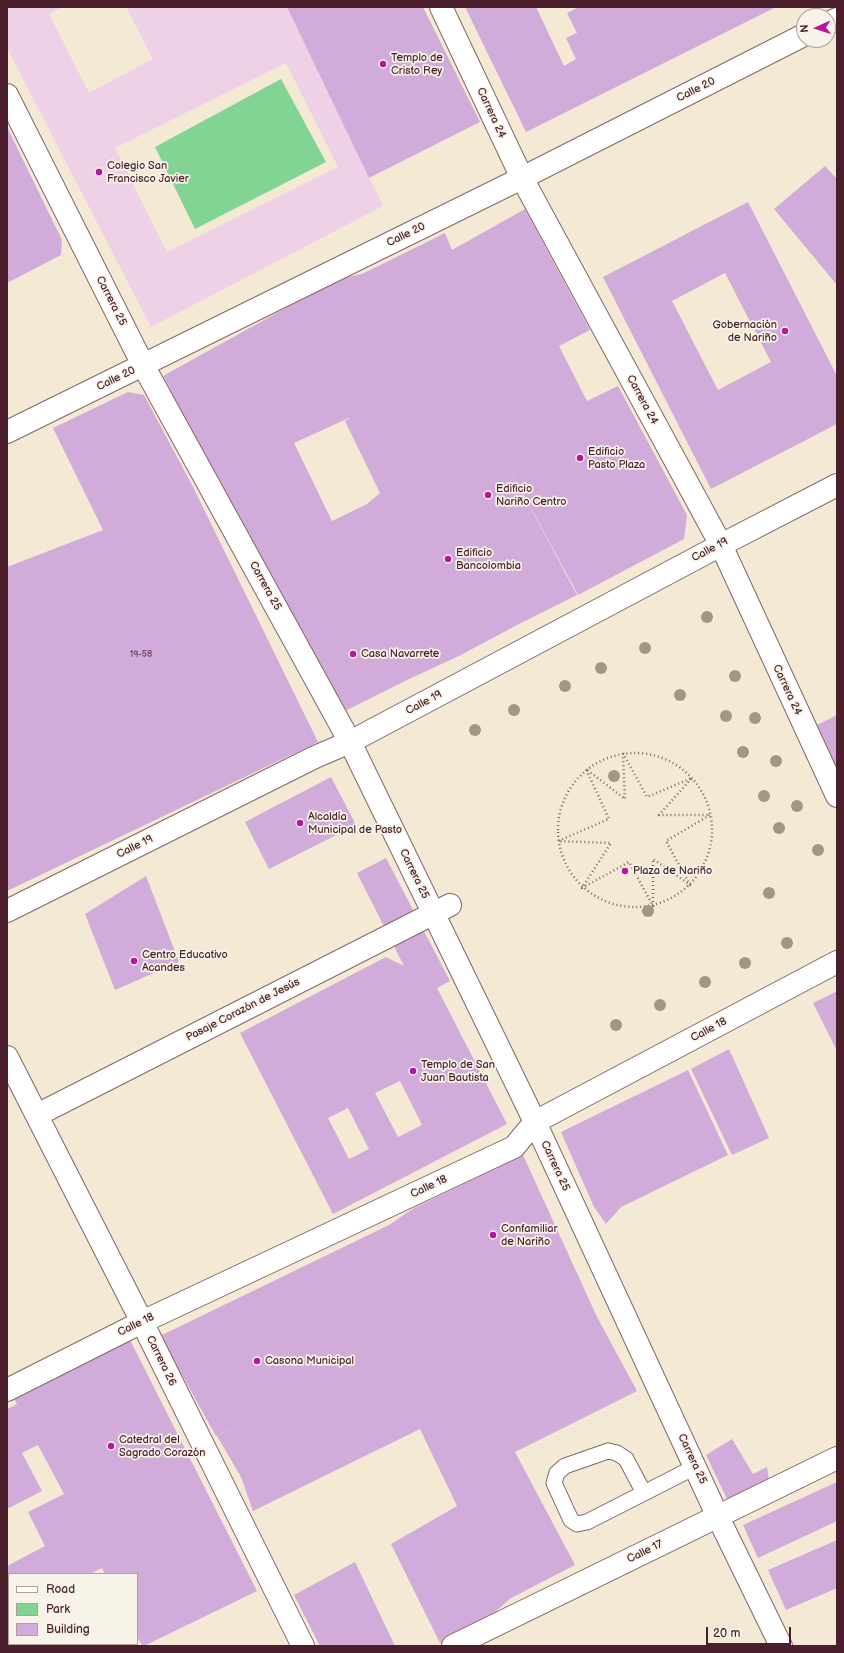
<!DOCTYPE html>
<html>
<head>
<meta charset="utf-8">
<style>
  body { margin:0 }
  #map { position:relative; width:844px; height:1653px; overflow:hidden; background:#f3e9d4; font-family:"Balsamiq Sans",sans-serif }
  canvas { display:block }
  .frame { position:absolute; inset:0; border:8px solid #4a1f2b; pointer-events:none }
  .legend { position:absolute; left:8px; top:1573px; width:130px; height:72px; box-sizing:border-box; background:#f7f3e8; border:1px solid #b29e9c; margin:0; padding:5px 7px; list-style:none; font-size:12px; color:#4a1f2b }
  .legend li { display:flex; align-items:center; gap:8px; height:20px }
  .legend b { width:20px; border:1px solid #b29e9c }
  .north { position:absolute; left:796px; top:8px; width:40px; height:40px; box-sizing:border-box; background:#f7f3e8; border:1px solid #b29e9c; border-radius:50%; rotate:267deg; font-size:11px; font-weight:700; line-height:16px; text-align:center; color:#4a1f2b }
  .north::after { content:''; display:block; margin:auto; width:14px; height:18px; background:#b5179e; clip-path:polygon(50% 0,100% 100%,50% 72%,0 100%) }
  .scale { position:absolute; left:706px; top:1627px; width:85px; height:18px; box-sizing:border-box; border:2px solid #4a1f2b; border-top:0; padding-left:5px; font-size:12px; line-height:14px; white-space:nowrap; color:#4a1f2b; -webkit-text-stroke:3px #f7f3e8; paint-order:stroke }
</style>
</head>
<body>
<div id="map">
<canvas width="844" height="1653"></canvas>
<div class="frame"></div>
<ul class="legend">
<li><b style="height:5px;background:#fff"></b>Road</li>
<li><b style="height:11px;background:#82d495"></b>Park</li>
<li><b style="height:11px;background:#d1acda"></b>Building</li>
</ul>
<div class="north">N</div>
<div class="scale">20 m</div>
</div>
<script>
const c = document.querySelector('canvas').getContext('2d');
c.lineJoin = 'round';
function fillPath(path, color) { c.fillStyle = color; c.fill(path, 'evenodd'); }
const shape = rows => new Path2D(rows.map(r => 'M' + r).join(''));
function trace(path, color, width, dash) { c.strokeStyle = color; c.lineWidth = width; c.lineCap = dash ? 'butt' : 'round'; c.setLineDash(dash || []); c.stroke(path); }
function drawText(font, color, halo, rows, align = 'center') {
  c.font = font + ' "Balsamiq Sans",sans-serif'; c.lineWidth = 3.5; c.setLineDash([]); c.textBaseline = 'middle'; c.strokeStyle = halo; c.fillStyle = color; for (const [text, x, y, turn = 0] of rows) {
    c.save(); c.translate(x, y); c.rotate((+turn || 0) * Math.PI / 180); c.textAlign = isNaN(turn) ? turn : align; if (halo) c.strokeText(text, 0, 0); c.fillText(text, 0, 0); c.restore();
  }
}
fillPath(shape([
  [7,7,62,7,49,14,89,93,153,59,126,7,287,7,383,206,151,327,7,48],
  [286,63,338,167,167,252,115,148]
]), '#eed0e7');
fillPath(shape([
  [281,79,326,162,195,229,155,147]
]), '#82d495');
fillPath(shape([
  [287,7,423,7,480,122,369,178],
  [465,7,536,7,564,66,576,59,566,38,577,33,567,13,579,7,776,7,526,132],
  [7,127,62,240,61,255,7,283],
  [825,166,835,177,837,176,837,285,774,209],
  [748,202,837,376,837,424,711,489,603,277],
  [725,273,771,362,718,390,672,301],
  [525,209,590,330,559,346,587,401,618,386,687,515,684,539,578,595,498,447,577,595,519,624,459,656,407,680,343,712,250,543,163,376,338,279,362,274,445,233,452,250],
  [351,417,345,421,380,493,367,504,332,521,294,443],
  [128,392,144,395,192,485,318,742,7,891,7,567,103,530,53,428],
  [837,715,837,774,813,727],
  [331,777,356,825,269,869,245,822],
  [386,858,450,981,437,988,507,1124,333,1214,240,1033,386,957,404,966,357,873],
  [400,1081,422,1125,398,1137,375,1093],
  [348,1108,369,1149,349,1159,328,1118],
  [146,876,179,962,115,990,85,914],
  [837,991,837,1051,813,1003],
  [729,1049,769,1138,732,1155,691,1069],
  [688,1070,728,1155,621,1207,606,1224,594,1207,561,1132],
  [523,1155,597,1317,637,1391,515,1452,575,1565,511,1598,488,1618,440,1643,391,1544,457,1506,420,1429,253,1511,241,1477,217,1436,236,1427,216,1436,160,1336,389,1225,414,1208],
  [130,1340,257,1591,144,1646,142,1646,137,1636,137,1574,105,1574,102,1568,90,1574,9,1574,9,1616,7,1617,7,1566,45,1546,28,1512,64,1494,38,1445,22,1453,42,1491,7,1509,7,1409,17,1404,14,1399],
  [732,1439,753,1474,767,1467,769,1480,728,1501,706,1455],
  [837,1482,837,1521,758,1558,743,1525],
  [837,1540,837,1588,786,1610,768,1570],
  [355,1562,395,1646,320,1646,294,1595]
]), '#d1acda');
const service = shape([
  [608,1451,617,1453,626,1459,644,1493,587,1522,577,1524,571,1520,554,1483,557,1473,565,1466,608,1451],
  [644,1493,695,1467]
]);
const pedestrian = shape([
  [7,911,315,757,350,742,721,545,837,485],
  [37,1115,450,905]
]);
const minor = shape([
  [441,7,522,178,721,545,837,796],
  [828,23,837,19],
  [7,95,143,365,350,742,535,1122,718,1517,781,1646],
  [7,432,522,178,804,35],
  [7,1057,142,1322,303,1646]
]);
const tertiary = shape([
  [7,1390,142,1322,514,1147,535,1122,837,962],
  [453,1646,837,1458]
]);
trace(service, '#856666', 17);
trace(pedestrian, '#856666', 24);
trace(minor, '#856666', 24);
trace(tertiary, '#856666', 24);
trace(shape([
  '558 830a77 77 0 1 1 154 0a77 77 0 1 1-154 0Z',
  [623,753,647,797,692,778,659,815,710,815,666,841,690,885,653,859,653,906,629,862,582,888,611,843,558,841,609,819,586,769,625,799,623,753]
]), '#856666', 2.5, [1, 3]);
trace(service, '#fff', 15);
trace(pedestrian, '#fff', 22);
trace(minor, '#fff', 22);
trace(tertiary, '#fff', 22);
c.fillStyle = '#9f9889';
for (const [x, y] of [
  [707,617],
  [645,648],
  [601,668],
  [735,676],
  [565,686],
  [680,695],
  [514,710],
  [726,716],
  [755,718],
  [475,730],
  [743,752],
  [776,761],
  [614,776],
  [764,796],
  [797,806],
  [779,828],
  [818,850],
  [769,893],
  [648,911],
  [787,943],
  [745,963],
  [705,982],
  [660,1005],
  [616,1025]
]) { c.beginPath(); c.arc(x, y, 6, 0, 2 * Math.PI); c.fill(); }
for (const [x, y, r, color] of [
  [383,64,4,"#b5179e"],
  [99,172,4,"#b5179e"],
  [785,331,4,"#b5179e"],
  [580,458,4,"#b5179e"],
  [488,495,4,"#b5179e"],
  [448,559,4,"#b5179e"],
  [353,654,4,"#b5179e"],
  [300,823,4,"#b5179e"],
  [625,871,4,"#b5179e"],
  [134,961,4,"#b5179e"],
  [413,1071,4,"#b5179e"],
  [493,1235,4,"#b5179e"],
  [257,1361,4,"#b5179e"],
  [111,1446,4,"#b5179e"]
]) { const dot = new Path2D(); dot.arc(x, y, r, 0, 2 * Math.PI); c.fillStyle = color; c.fill(dot); trace(dot, '#f7f3e8', 1.5); }
drawText('9px', '#6c4257', null, [
  ["19-58",141,655]
]);
drawText('11px', '#4a1f2b', '#f7f3e8', [
  ["Templo de",391,58],
  ["Cristo Rey",391,71],
  ["Colegio San",107,166],
  ["Francisco Javier",107,179],
  ["Gobernación",777,325,"right"],
  ["de Nariño",777,338,"right"],
  ["Edificio",588,452],
  ["Pasto Plaza",588,465],
  ["Edificio",496,489],
  ["Nariño Centro",496,502],
  ["Edificio",456,553],
  ["Bancolombia",456,566],
  ["Casa Navarrete",361,654],
  ["Alcaldía",308,817],
  ["Municipal de Pasto",308,830],
  ["Plaza de Nariño",633,871],
  ["Centro Educativo",142,955],
  ["Acandes",142,968],
  ["Templo de San",421,1065],
  ["Juan Bautista",421,1078],
  ["Confamiliar",501,1229],
  ["de Nariño",501,1242],
  ["Casona Municipal",265,1361],
  ["Catedral del",119,1440],
  ["Sagrado Corazón",119,1453]
], 'left');
drawText('11px', '#4a1f2b', '#f7f3e8', [
  ["Calle 20",696,90,-27],
  ["Carrera 24",491,113,65],
  ["Calle 20",406,235,-26],
  ["Carrera 25",111,301,63],
  ["Calle 20",116,379,-26],
  ["Carrera 24",642,400,62],
  ["Calle 19",710,550,-28],
  ["Carrera 25",265,586,61],
  ["Carrera 24",787,690,65],
  ["Calle 19",424,703,-28],
  ["Calle 19",135,847,-26],
  ["Carrera 25",414,874,64],
  ["Pasaje Corazón de Jesús",243,1010,-27],
  ["Calle 18",709,1030,-28],
  ["Carrera 25",555,1166,65],
  ["Calle 18",429,1187,-25],
  ["Calle 18",136,1325,-26],
  ["Carrera 26",161,1361,64],
  ["Carrera 25",692,1459,65],
  ["Calle 17",645,1552,-26]
]);
</script>
</body>
</html>
